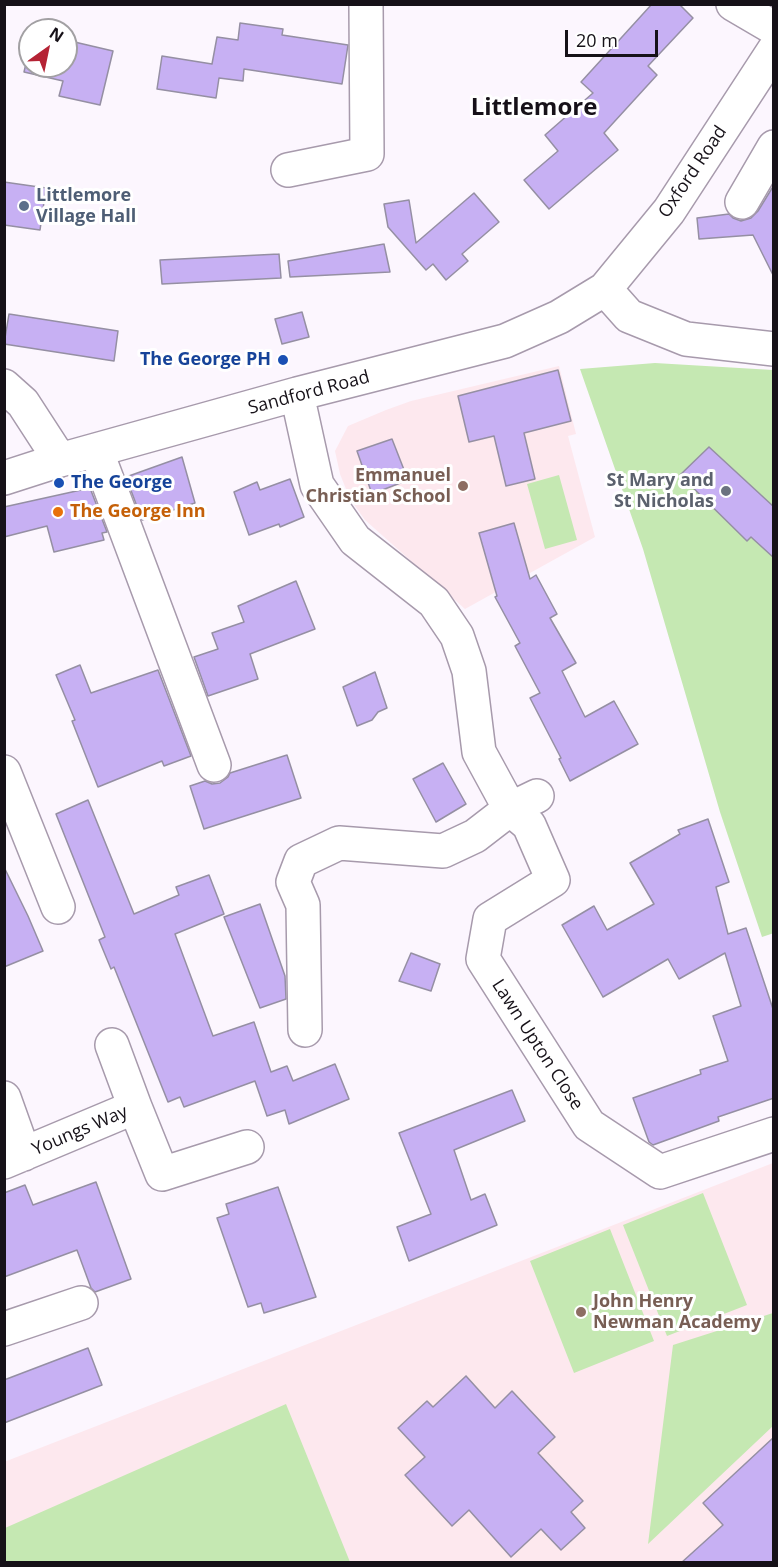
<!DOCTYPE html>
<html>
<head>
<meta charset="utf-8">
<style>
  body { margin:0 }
  #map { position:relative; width:778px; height:1567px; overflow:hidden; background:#fcf6fe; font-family:"Open Sans",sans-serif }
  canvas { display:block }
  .frame { position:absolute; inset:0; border:6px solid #161118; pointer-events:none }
  .north { position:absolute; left:18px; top:18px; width:60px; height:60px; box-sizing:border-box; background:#fff; border:2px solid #a2a0a3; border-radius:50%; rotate:33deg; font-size:16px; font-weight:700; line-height:24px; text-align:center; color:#161118 }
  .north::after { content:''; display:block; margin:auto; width:21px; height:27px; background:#b52335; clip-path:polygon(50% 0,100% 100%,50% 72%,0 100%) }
  .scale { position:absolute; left:565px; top:30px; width:93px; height:27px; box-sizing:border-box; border:3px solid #161118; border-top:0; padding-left:8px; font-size:18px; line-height:21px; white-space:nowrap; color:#161118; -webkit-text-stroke:4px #fff; paint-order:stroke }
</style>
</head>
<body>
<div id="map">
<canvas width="778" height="1567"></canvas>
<div class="frame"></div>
<div class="north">N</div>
<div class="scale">20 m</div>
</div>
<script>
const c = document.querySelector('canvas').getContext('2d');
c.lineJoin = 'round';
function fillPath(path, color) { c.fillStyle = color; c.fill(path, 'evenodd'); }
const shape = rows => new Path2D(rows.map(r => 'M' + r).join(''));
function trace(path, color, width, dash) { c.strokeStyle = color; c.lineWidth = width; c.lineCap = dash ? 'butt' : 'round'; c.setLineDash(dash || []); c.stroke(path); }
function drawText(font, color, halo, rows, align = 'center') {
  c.font = font + ' "Open Sans",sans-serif'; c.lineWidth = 6; c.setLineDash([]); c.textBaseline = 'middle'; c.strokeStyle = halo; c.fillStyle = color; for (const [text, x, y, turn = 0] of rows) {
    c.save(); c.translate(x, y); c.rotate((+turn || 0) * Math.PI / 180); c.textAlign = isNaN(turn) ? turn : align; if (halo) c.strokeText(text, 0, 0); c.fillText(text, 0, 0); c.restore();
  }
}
fillPath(shape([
  [559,366,576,434,568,436,595,537,465,609,365,520,350,499,340,474,335,451,348,426,386,410,411,401],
  [773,1163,773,1562,5,1562,4,1462]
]), '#fde8ee');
fillPath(shape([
  [655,363,773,370,774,933,762,937,720,812,643,549,580,369],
  [559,475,577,540,545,549,527,484],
  [703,1193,747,1305,667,1336,623,1225],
  [610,1229,654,1341,574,1373,530,1261],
  [773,1313,773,1426,648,1544,673,1345],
  [286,1404,350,1562,5,1562,5,1528]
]), '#c5e8b2');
const building = shape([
  [652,4,679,4,693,18,648,66,657,75,604,133,618,150,549,209,524,180,558,151,545,135,593,93,581,82,652,4],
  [240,23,283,29,282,35,348,45,342,84,244,69,243,81,219,78,216,98,157,89,162,56,212,64,217,37,238,40,240,23],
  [66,40,113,51,100,105,59,96,63,81,24,72,30,46,30,66,66,66,66,40],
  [4,182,46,188,40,230,4,225,4,182],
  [774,185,774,277,753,235,699,239,697,218,729,214,733,218,741,221,751,218,758,211,774,185],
  [474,193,499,222,462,254,468,261,446,280,433,264,426,270,388,227,384,204,409,200,416,243,474,193],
  [384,244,390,272,290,277,288,261,384,244],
  [279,254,281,278,162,284,160,260,279,254],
  [302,312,309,337,282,344,275,319,302,312],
  [9,314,118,331,114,361,4,344,9,314],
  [558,370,571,421,524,433,535,479,506,486,494,436,469,442,458,396,558,370],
  [392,439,408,480,372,494,357,451,392,439],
  [709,447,774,507,774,558,751,537,747,541,680,475,709,447],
  [182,457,195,503,142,520,126,477,182,457],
  [290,479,304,517,280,527,279,524,249,535,234,492,257,482,260,490,290,479],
  [90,488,107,532,102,533,104,540,54,552,47,526,4,537,4,507,90,488],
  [514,523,530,579,536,575,557,614,550,618,576,663,562,671,585,717,614,701,638,744,570,781,559,759,561,758,530,698,540,693,515,646,520,643,495,597,497,596,479,533,514,523],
  [296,581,315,629,250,654,258,679,208,696,194,657,218,649,212,633,244,622,238,606,296,581],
  [80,665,91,693,158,670,191,756,164,766,162,761,98,787,72,721,75,720,56,675,80,665],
  [375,672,387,708,378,712,372,720,357,726,343,687,375,672],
  [287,755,301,798,204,829,190,786,205,781,212,784,220,783,228,777,230,773,287,755],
  [443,763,466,804,436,822,413,779,443,763],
  [88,800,134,914,179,895,176,887,209,875,224,914,175,934,213,1036,254,1022,271,1072,287,1066,293,1081,335,1064,349,1099,289,1124,285,1110,267,1116,255,1081,184,1107,180,1097,168,1102,114,967,111,969,99,940,105,937,56,814,88,800],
  [708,819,729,882,716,887,728,934,746,928,774,1012,774,1098,718,1117,719,1121,653,1145,649,1142,633,1098,701,1074,700,1070,728,1061,713,1016,741,1006,725,953,679,979,668,959,603,997,562,925,594,906,607,930,654,904,630,863,680,834,678,830,708,819],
  [4,867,28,916,43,951,4,967,4,867],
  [260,904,285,976,286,999,260,1008,224,917,260,904],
  [411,953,440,964,431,991,399,981,411,953],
  [512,1090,525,1121,454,1150,471,1200,485,1194,497,1225,409,1261,397,1227,431,1214,399,1133,512,1090],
  [96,1182,131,1279,95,1292,91,1288,77,1250,4,1277,4,1193,25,1185,33,1205,96,1182],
  [278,1187,316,1297,264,1313,261,1303,248,1307,217,1218,229,1214,226,1204,278,1187],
  [88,1348,102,1385,4,1423,4,1380,88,1348],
  [466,1376,495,1408,512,1391,555,1437,538,1453,583,1501,571,1512,585,1528,561,1550,541,1529,511,1557,469,1510,452,1526,405,1475,425,1457,398,1428,427,1401,433,1407,466,1376],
  [774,1437,774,1563,681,1563,723,1525,703,1503,774,1437]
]);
fillPath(building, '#c7b0f3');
trace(building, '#958fa3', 1.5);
const minor = shape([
  [733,4,774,28],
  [288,170,367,154,366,4],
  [742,202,774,147],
  [605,289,629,316,686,339,774,349],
  [4,386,23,403,60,460],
  [297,394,317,485,355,540,434,602,457,636,469,671,479,752,510,809,475,836,443,851,339,843,301,861,293,882,303,905,305,1030],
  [96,450,214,765],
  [4,478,60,460,297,394,505,341,559,317,605,289,669,211,774,50],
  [4,772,58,907],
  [537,796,510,809,529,825,553,880,490,919,483,959,589,1125,660,1172,774,1134],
  [112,1045,135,1107],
  [4,1098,24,1154],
  [4,1162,135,1107,162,1174,247,1147],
  [4,1329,81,1303]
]);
trace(minor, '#a79aac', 36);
trace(minor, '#fff', 33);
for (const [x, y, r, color] of [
  [24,206,6,"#5c6f8a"],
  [283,360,6,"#1a4fb4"],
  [59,483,6,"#1a4fb4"],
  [463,486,6,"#8d6e63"],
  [726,491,6,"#6b7280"],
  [58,512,6,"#e8710a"],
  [581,1312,6,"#8d6e63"]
]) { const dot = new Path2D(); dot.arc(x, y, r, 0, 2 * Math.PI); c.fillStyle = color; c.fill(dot); trace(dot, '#fff', 2); }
drawText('18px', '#161118', '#fff', [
  ["Oxford Road",693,172,-56],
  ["Sandford Road",309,393,-15],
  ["Lawn Upton Close",537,1045,57],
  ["Youngs Way",80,1131,-23]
]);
drawText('bold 18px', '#4e5e75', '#fff', [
  ["Littlemore",36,196],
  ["Village Hall",36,217]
], 'left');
drawText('bold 18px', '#164399', '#fff', [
  ["The George PH",271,360],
  ["The George",71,483,"left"]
], 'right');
drawText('bold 18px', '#785e54', '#fff', [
  ["Emmanuel",451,476],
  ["Christian School",451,497],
  ["John Henry",593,1302,"left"],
  ["Newman Academy",593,1323,"left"]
], 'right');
drawText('bold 18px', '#5b616d', '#fff', [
  ["St Mary and",714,481],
  ["St Nicholas",714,502]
], 'right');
drawText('bold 18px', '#c56008', '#fff', [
  ["The George Inn",70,512]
], 'left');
drawText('bold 24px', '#161118', '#fff', [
  ["Littlemore",534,108]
]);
</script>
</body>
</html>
